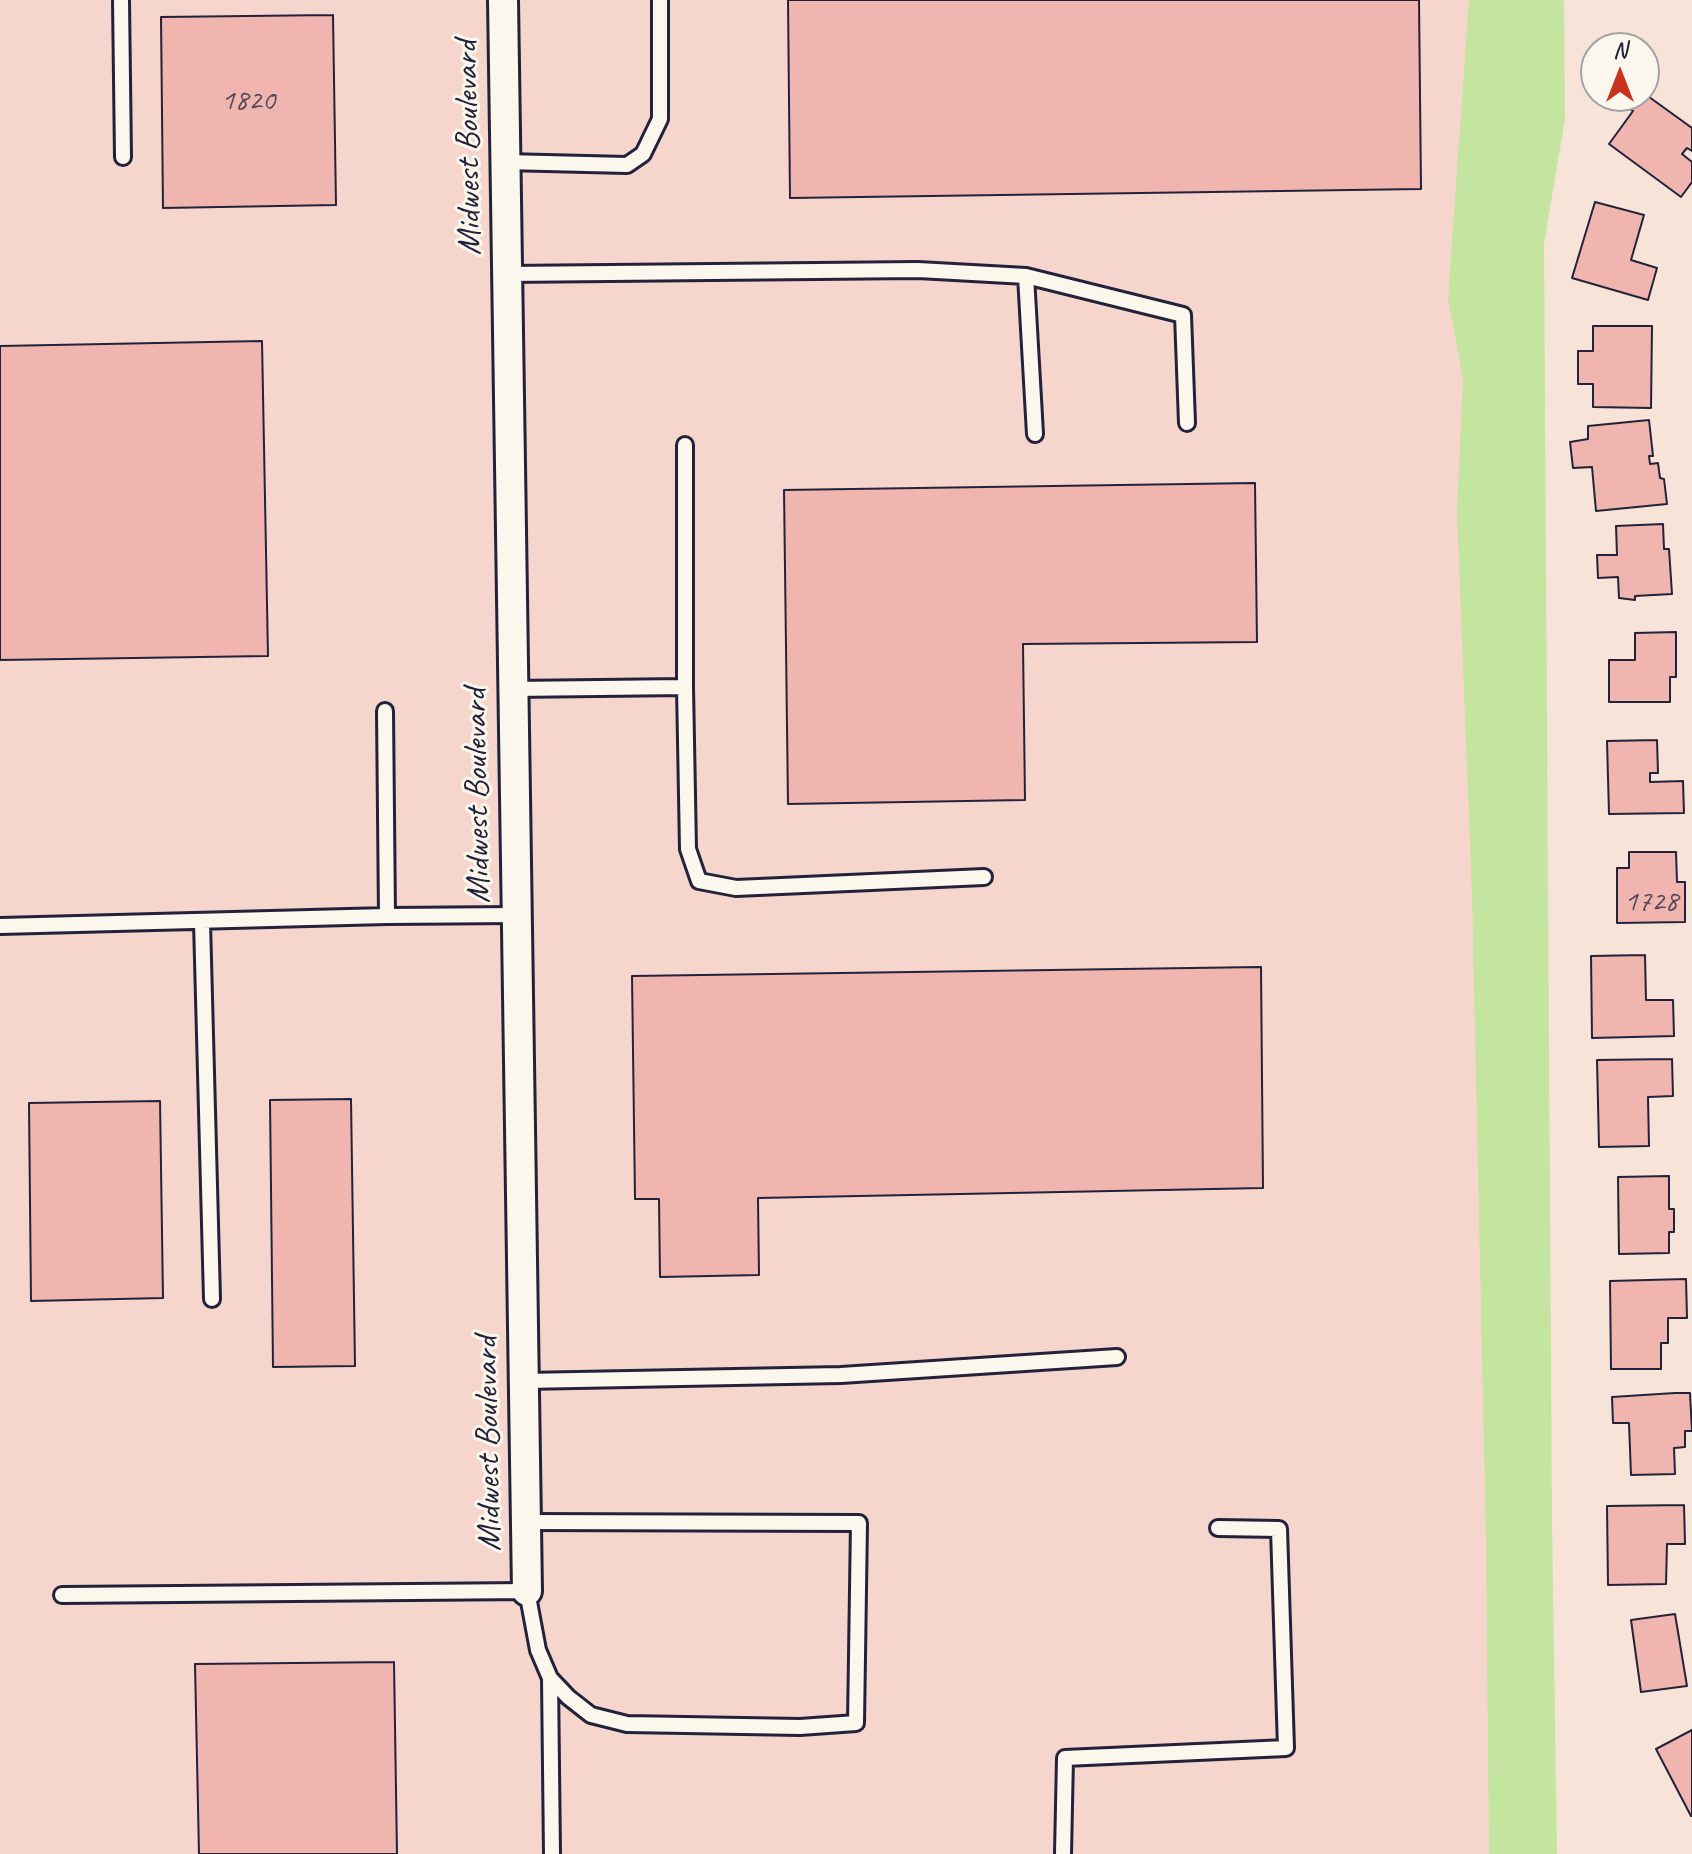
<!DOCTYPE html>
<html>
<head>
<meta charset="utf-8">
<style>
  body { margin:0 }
  #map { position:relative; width:1692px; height:1854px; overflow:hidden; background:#f8e3d9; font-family:Caveat,sans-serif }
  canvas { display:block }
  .north { position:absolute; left:1580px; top:32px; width:80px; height:80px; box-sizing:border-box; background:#fbf7ec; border:2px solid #a4a2a5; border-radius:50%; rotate:0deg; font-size:22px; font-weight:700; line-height:32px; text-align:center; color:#22223b }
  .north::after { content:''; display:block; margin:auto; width:28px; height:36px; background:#c8321e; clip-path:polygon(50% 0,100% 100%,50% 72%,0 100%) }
</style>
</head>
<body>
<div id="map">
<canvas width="1692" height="1854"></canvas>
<div class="north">N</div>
</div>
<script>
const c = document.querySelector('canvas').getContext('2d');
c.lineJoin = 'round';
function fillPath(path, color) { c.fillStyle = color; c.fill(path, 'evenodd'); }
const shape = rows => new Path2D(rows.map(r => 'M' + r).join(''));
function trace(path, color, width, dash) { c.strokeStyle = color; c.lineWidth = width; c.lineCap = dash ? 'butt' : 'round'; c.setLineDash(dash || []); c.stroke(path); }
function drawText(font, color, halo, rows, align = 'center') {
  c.font = font + ' Caveat,sans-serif'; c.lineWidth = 6; c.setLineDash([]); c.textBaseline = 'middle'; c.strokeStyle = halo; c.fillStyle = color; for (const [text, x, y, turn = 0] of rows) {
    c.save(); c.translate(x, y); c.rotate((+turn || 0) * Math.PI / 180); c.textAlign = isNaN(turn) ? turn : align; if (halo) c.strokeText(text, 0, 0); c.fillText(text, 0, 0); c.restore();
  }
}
fillPath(shape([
  [0,0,1516,0,1533,1854,0,1854]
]), '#f6d5cc');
fillPath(shape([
  [1469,0,1564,0,1565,119,1544,244,1552,1522,1557,1854,1489,1854,1486,1539,1472,894,1457,513,1463,378,1448,299]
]), '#c3e59f');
const building = shape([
  [788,0,1419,0,1421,189,790,198,788,0],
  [333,15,336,205,163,208,161,17,333,15],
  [1645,94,1692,128,1692,151,1687,148,1682,154,1692,162,1692,182,1681,197,1609,144,1633,111,1619,101,1623,96,1638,96,1642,99,1645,94],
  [1595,202,1644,215,1631,260,1657,268,1648,300,1572,278,1595,202],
  [1593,326,1652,326,1651,408,1593,407,1593,384,1578,384,1578,351,1593,351,1593,326],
  [262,341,268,656,0,660,0,346,262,341],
  [1649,420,1653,456,1649,456,1650,464,1658,463,1660,478,1664,479,1667,504,1596,511,1592,467,1573,468,1570,442,1588,439,1588,426,1649,420],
  [1255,483,1257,642,1023,644,1025,800,788,804,784,490,1255,483],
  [1663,524,1664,549,1669,549,1672,594,1635,596,1635,600,1619,598,1618,577,1598,578,1597,555,1617,555,1616,526,1663,524],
  [1676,632,1676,677,1670,677,1670,702,1609,702,1609,660,1635,660,1635,633,1676,632],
  [1657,740,1658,773,1650,773,1650,782,1683,781,1684,813,1609,814,1607,741,1657,740],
  [1629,852,1676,852,1677,882,1685,882,1685,922,1617,923,1617,868,1629,868,1629,852],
  [1645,955,1646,1000,1673,1000,1674,1036,1592,1038,1591,956,1645,955],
  [1261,967,1263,1188,758,1198,759,1275,660,1277,659,1199,635,1199,632,976,1261,967],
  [1672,1059,1673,1096,1648,1097,1649,1146,1599,1147,1597,1060,1672,1059],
  [351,1099,355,1366,273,1367,270,1100,351,1099],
  [160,1101,163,1298,31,1301,29,1103,160,1101],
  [1669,1176,1669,1209,1674,1209,1674,1232,1669,1232,1669,1253,1619,1254,1618,1177,1669,1176],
  [1686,1279,1687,1318,1668,1318,1668,1343,1661,1343,1661,1369,1611,1369,1610,1281,1686,1279],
  [1675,1393,1690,1393,1692,1431,1685,1431,1685,1447,1674,1448,1675,1474,1631,1475,1629,1423,1613,1423,1612,1397,1675,1393],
  [1684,1505,1685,1544,1667,1544,1666,1584,1608,1585,1607,1506,1684,1505],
  [1675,1614,1687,1686,1641,1692,1631,1620,1675,1614],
  [394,1662,397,1854,199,1854,195,1664,394,1662],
  [1692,1730,1692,1816,1691,1816,1656,1749,1692,1730]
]);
fillPath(building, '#f0b5ae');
trace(building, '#22223b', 2);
const lane = shape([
  [121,0,123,157],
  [505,162,627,165,643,154,660,119,660,0],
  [507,274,918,270,1026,276,1183,315,1187,423],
  [1026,276,1035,434],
  [685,445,685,687],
  [512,689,685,687,688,849,699,881,736,888,984,877],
  [385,711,387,916],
  [202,922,212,1299],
  [0,926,387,916,516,915],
  [524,1381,841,1375,1117,1357],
  [62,1595,527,1591,538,1650,550,1678,568,1697,591,1715,627,1724,800,1727,856,1723,859,1523,526,1522],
  [550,1678,552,1854],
  [1063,1854,1065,1758,1286,1748,1279,1529,1218,1528]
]);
const street = shape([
  [503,0,527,1591]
]);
trace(lane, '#22223b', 20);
trace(street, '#22223b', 34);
trace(lane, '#fbf7ec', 14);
trace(street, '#fbf7ec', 28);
drawText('30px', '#564758', null, [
  ["1820",248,101],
  ["1728",1651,902]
]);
drawText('34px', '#22223b', '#fbf7ec', [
  ["Midwest Boulevard",469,148,-91],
  ["Midwest Boulevard",478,796,-91],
  ["Midwest Boulevard",489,1444,-91]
]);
</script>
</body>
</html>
